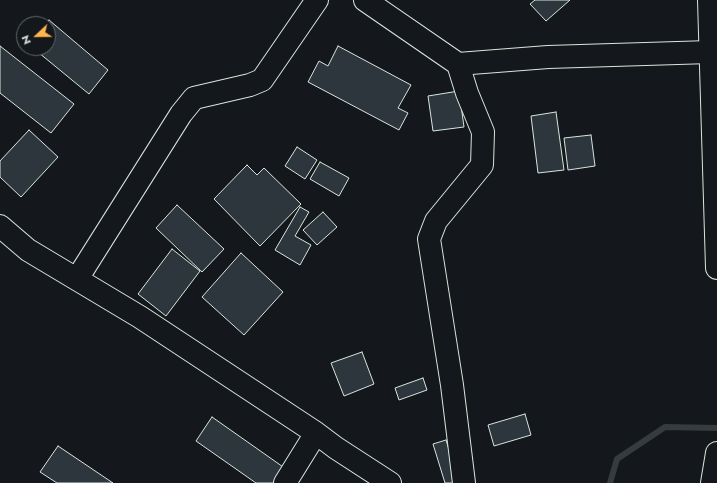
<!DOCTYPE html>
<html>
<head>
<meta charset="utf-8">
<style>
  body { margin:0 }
  #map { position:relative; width:717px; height:483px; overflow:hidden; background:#14181c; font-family:Jost,sans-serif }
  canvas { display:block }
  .north { position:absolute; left:16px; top:16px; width:40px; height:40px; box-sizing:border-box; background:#14181c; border:1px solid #626a69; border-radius:50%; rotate:248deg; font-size:11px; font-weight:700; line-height:16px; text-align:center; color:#d8e6dc }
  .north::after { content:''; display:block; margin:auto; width:14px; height:18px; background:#ffb74d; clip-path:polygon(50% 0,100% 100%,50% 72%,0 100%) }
</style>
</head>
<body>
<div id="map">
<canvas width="717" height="483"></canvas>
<div class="north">N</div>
</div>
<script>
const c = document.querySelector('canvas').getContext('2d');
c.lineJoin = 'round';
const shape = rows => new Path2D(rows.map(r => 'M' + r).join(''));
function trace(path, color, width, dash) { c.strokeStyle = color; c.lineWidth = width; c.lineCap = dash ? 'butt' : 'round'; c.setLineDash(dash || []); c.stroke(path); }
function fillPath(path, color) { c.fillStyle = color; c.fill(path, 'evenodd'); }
trace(shape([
  [610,483,617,459,665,427,717,428]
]), '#363b3e', 6);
const building = shape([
  [535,0,570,0,546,21,530,4,535,0],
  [49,20,108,70,89,94,33,48,48,48,48,24,46,24,49,20],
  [0,46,74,104,51,133,0,93,0,46],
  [338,46,411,85,398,108,408,113,399,130,308,82,319,61,328,66,338,46],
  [459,91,464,127,433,131,428,96,459,91],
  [556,112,564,170,538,173,531,116,556,112],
  [29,130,58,157,21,197,0,177,0,161,29,130],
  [591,135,595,166,568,170,564,138,591,135],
  [297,147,317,160,305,179,285,166,297,147],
  [320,162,349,178,339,196,310,179,320,162],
  [247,165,257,175,264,168,301,204,260,246,214,199,247,165],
  [177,205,224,249,202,272,156,228,177,205],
  [300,207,309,212,295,236,311,245,300,265,275,250,300,207],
  [323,212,337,227,317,245,303,230,323,212],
  [172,249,200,271,166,316,138,294,172,249],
  [241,253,283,292,244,335,202,297,241,253],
  [362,352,374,384,344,396,331,363,362,352],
  [423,378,427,390,399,400,395,388,423,378],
  [525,414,531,435,494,446,488,425,525,414],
  [212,417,286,469,276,483,256,483,196,441,212,417],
  [446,440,459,481,452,483,445,483,433,444,446,440],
  [58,446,113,483,57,483,40,472,58,446]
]);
fillPath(building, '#2c363c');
trace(building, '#d8e6dc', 1);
const minor = shape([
  [365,0,458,64],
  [0,226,28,250,140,317,316,433],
  [77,279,181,114,194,98,250,85,262,80,317,0],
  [285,483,316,433,336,448,390,483],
  [464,483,452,385,429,239,436,221,482,165,483,132,467,93,458,64,548,57,710,52]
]);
const major = shape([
  [709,0,717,268],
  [712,483,717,453]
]);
trace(minor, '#d8e6dc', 24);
trace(major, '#d8e6dc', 24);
trace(minor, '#14181c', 22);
trace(major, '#14181c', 22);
</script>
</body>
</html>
